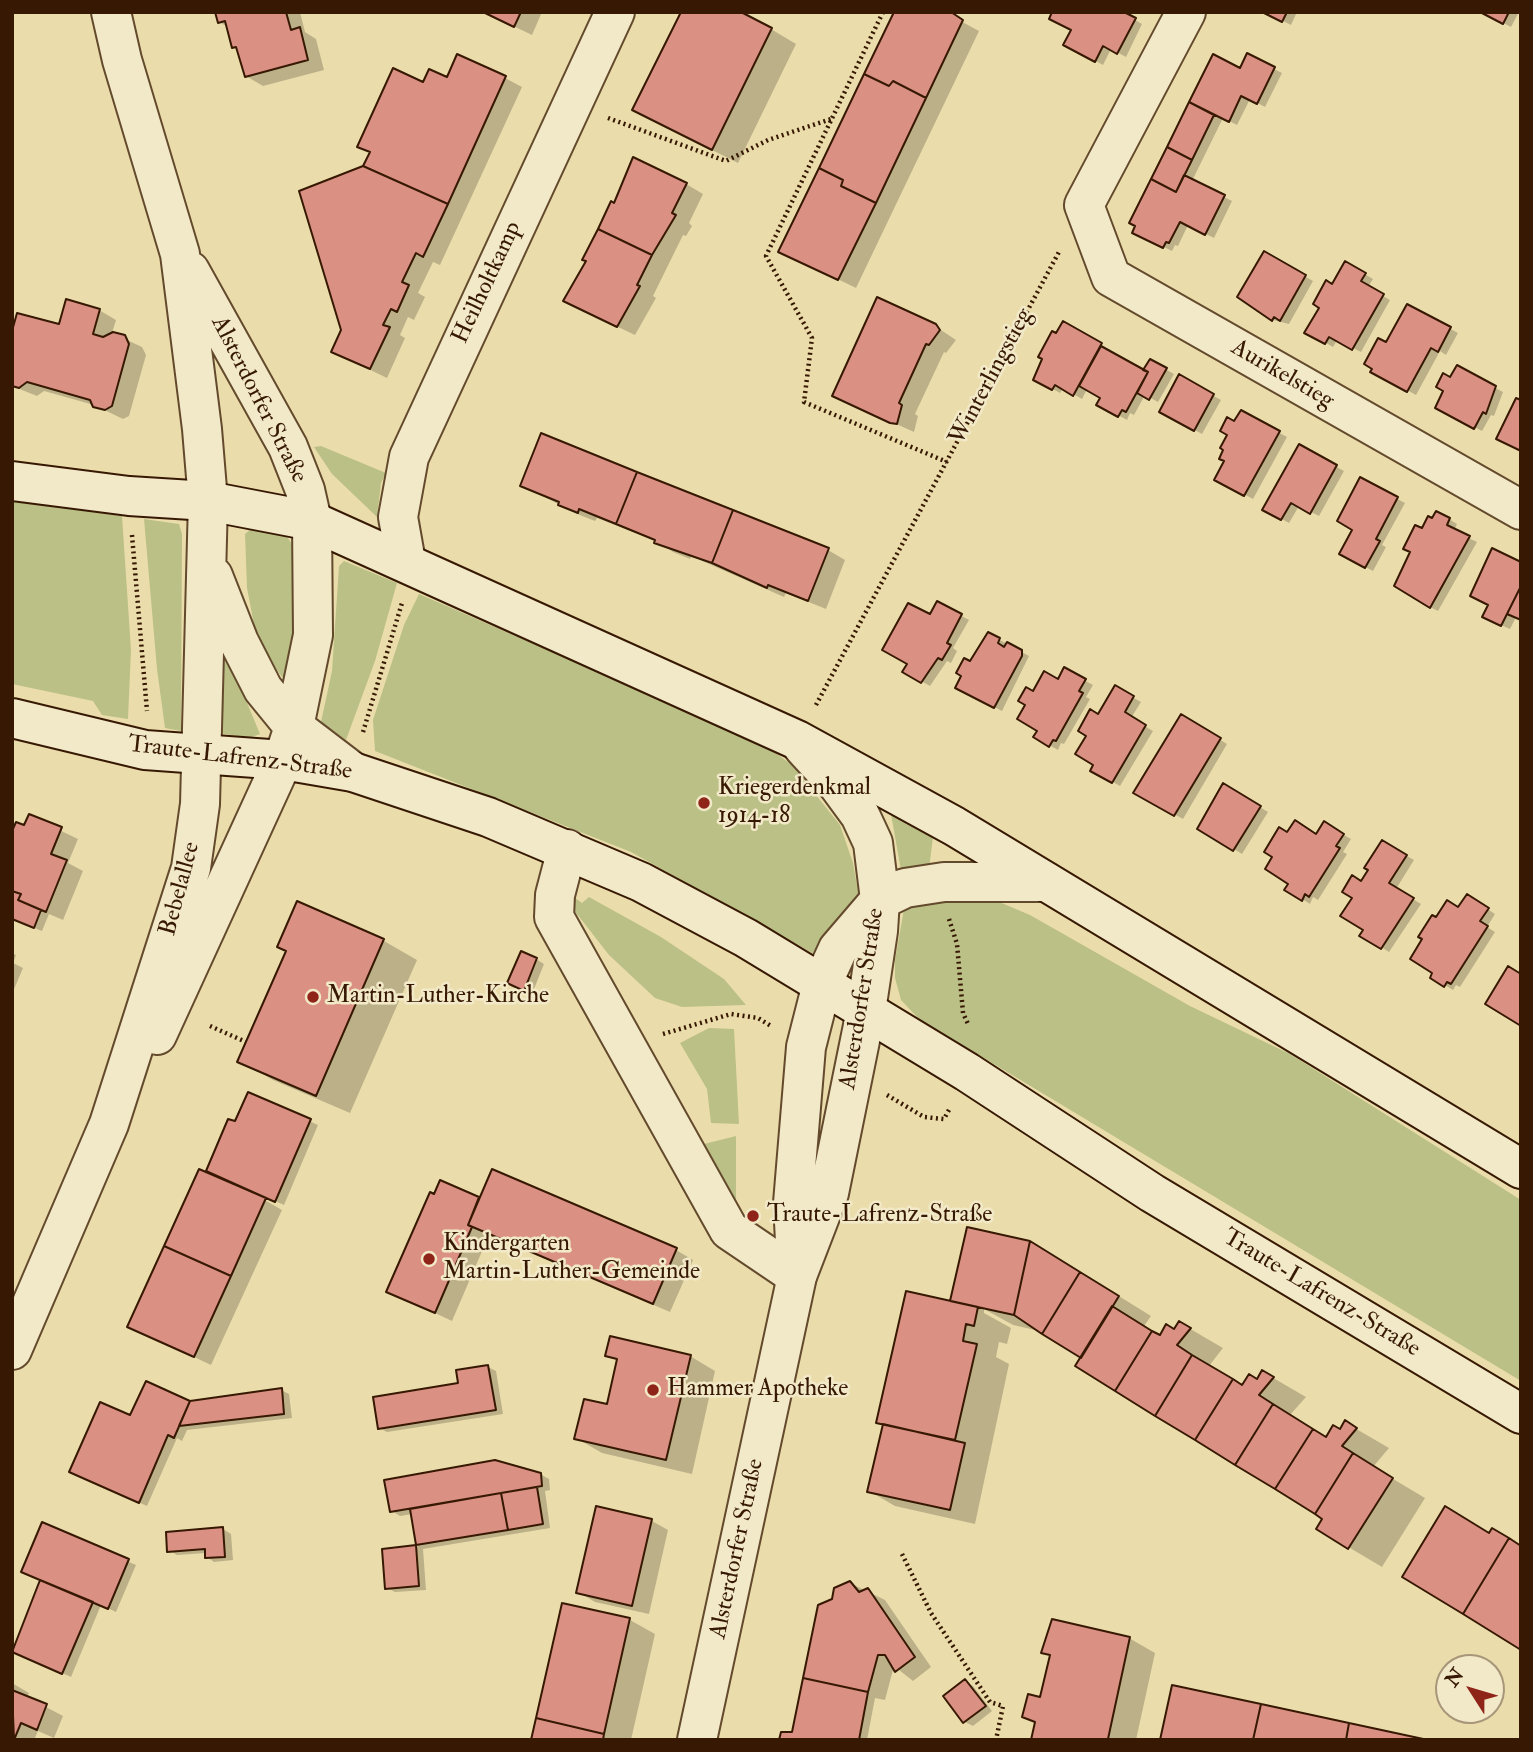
<!DOCTYPE html>
<html>
<head>
<meta charset="utf-8">
<style>
  body { margin:0 }
  #map { position:relative; width:1533px; height:1752px; overflow:hidden; background:#ebddab; font-family:"IM FELL Double Pica",serif }
  canvas { display:block }
  .frame { position:absolute; inset:0; border:14px solid #371903; pointer-events:none }
  .north { position:absolute; left:1435px; top:1654px; width:70px; height:70px; box-sizing:border-box; background:#f2e9c8; border:2px solid #a79679; border-radius:50%; rotate:307deg; font-size:19px; font-weight:700; line-height:28px; text-align:center; color:#371903 }
  .north::after { content:''; display:block; margin:auto; width:24px; height:32px; background:#8f2418; clip-path:polygon(50% 0,100% 100%,50% 72%,0 100%) }
</style>
</head>
<body>
<div id="map">
<canvas width="1533" height="1752"></canvas>
<div class="frame"></div>
<div class="north">N</div>
</div>
<script>
const c = document.querySelector('canvas').getContext('2d');
c.lineJoin = 'round';
function fillPath(path, color) { c.fillStyle = color; c.fill(path, 'evenodd'); }
const shape = rows => new Path2D(rows.map(r => 'M' + r).join(''));
function trace(path, color, width, dash) { c.strokeStyle = color; c.lineWidth = width; c.lineCap = dash ? 'butt' : 'round'; c.setLineDash(dash || []); c.stroke(path); }
function drawText(font, color, halo, rows, align = 'center') {
  c.font = font + ' "IM FELL Double Pica",serif'; c.lineWidth = 5; c.setLineDash([]); c.textBaseline = 'middle'; c.strokeStyle = halo; c.fillStyle = color; for (const [text, x, y, turn = 0] of rows) {
    c.save(); c.translate(x, y); c.rotate((+turn || 0) * Math.PI / 180); c.textAlign = isNaN(turn) ? turn : align; if (halo) c.strokeText(text, 0, 0); c.fillText(text, 0, 0); c.restore();
  }
}
fillPath(shape([
  [321,446,386,473,381,483,377,517,332,474,314,447],
  [12,500,122,516,131,650,128,719,102,715,93,701,12,684],
  [144,519,179,524,182,534,181,731,165,728,157,669],
  [255,525,283,531,294,547,295,636,288,676,282,677,268,658,255,630,247,588,245,534],
  [344,561,397,583,375,661,346,740,321,722,332,671,339,566],
  [419,594,762,743,792,765,840,825,853,863,859,897,823,937,814,954,631,852,375,751,373,720,404,625],
  [223,645,260,734,249,738,219,733],
  [891,814,933,837,929,869,902,876],
  [571,895,582,903,589,897,661,937,724,979,746,1005,682,1007,655,998,609,955,566,900],
  [932,897,997,901,1030,915,1190,1006,1290,1054,1521,1200,1521,1381,919,1019,901,1000,895,978,895,960,904,909],
  [709,1028,734,1029,739,1124,711,1123,707,1089,680,1043],
  [736,1136,736,1208,700,1145]
]), '#bbc086');
fillPath(shape([
  [216,12,300,12,305,32,316,39,324,70,263,86,246,76,239,50,233,47,228,27,219,22],
  [484,12,542,12,532,35],
  [944,12,979,31,856,288,780,251],
  [1121,12,1142,24,1126,57,1111,49,1103,65,1065,44],
  [1265,12,1297,12,1291,25],
  [1483,12,1519,12,1511,27],
  [771,29,796,44,738,163,660,124],
  [1214,56,1241,70,1274,69,1282,73,1265,107,1250,99,1237,125,1223,118,1192,181,1232,201,1214,238,1188,225,1178,246,1175,245,1172,251,1142,236,1137,226,1131,223],
  [505,78,522,87,440,265,433,262,418,293,425,297,414,320,408,317,400,335,405,338,387,378,333,352,343,330,365,167,371,153,360,146,424,84,448,79],
  [686,184,703,194,689,223,692,226,686,236,683,235,653,296,656,298,635,335,582,310],
  [1264,253,1313,281,1289,324,1273,320],
  [1346,263,1373,279,1368,287,1390,300,1361,352,1337,340,1333,347,1307,332],
  [1408,306,1458,333,1446,355,1440,351,1416,395,1373,371],
  [99,310,116,320,112,333,142,347,146,355,129,416,123,419,94,405,44,391,37,396,12,386],
  [1063,324,1144,372,1150,361,1174,374,1158,402,1145,395,1134,415,1130,413,1127,420,1098,404,1103,397,1087,389,1082,399,1063,388,1060,393,1035,379],
  [935,326,956,340,946,353,944,352,915,414,918,416,914,432,834,396],
  [1457,368,1503,392,1494,416,1491,415,1482,431,1437,407],
  [1180,377,1221,400,1202,434,1161,411],
  [1241,412,1287,437,1253,499,1216,479,1226,461,1235,424],
  [542,435,828,550,845,560,826,609,786,593,784,597,691,556,690,559,673,552,656,541,597,518,595,521,577,514,522,485],
  [1299,446,1344,471,1319,516,1299,506,1289,523,1264,509],
  [1361,480,1405,503,1382,545,1386,547,1373,571,1341,554,1354,529],
  [1449,519,1457,524,1454,531,1477,542,1438,611,1412,598,1423,531,1433,520],
  [938,603,969,620,953,648,957,651,951,663,947,661,930,686,905,672],
  [1490,605,1516,617,1510,629,1492,621],
  [989,634,1029,656,1002,711,957,687],
  [1065,670,1093,685,1086,697,1090,699,1064,744,1061,743,1058,750,1035,737,1039,730,1034,693,1058,681],
  [1116,688,1141,702,1131,718,1153,731,1120,786,1092,770,1095,764,1099,716],
  [1182,716,1227,744,1183,819,1136,793],
  [1223,785,1268,812,1242,854,1200,828],
  [30,816,78,839,68,863,83,871,63,920,49,914,42,931,12,919,12,835,25,828],
  [1325,824,1351,839,1343,852,1347,854,1318,900,1313,897,1310,904,1287,889,1291,883,1288,834,1317,836],
  [1382,842,1414,860,1396,889,1421,904,1389,952,1362,935,1366,929,1354,897],
  [1467,896,1495,914,1487,927,1495,932,1460,987,1456,985,1453,990,1432,977,1435,972,1424,939,1420,937,1447,902,1459,909],
  [298,904,384,941,417,960,350,1113,273,1080,240,1061,288,951],
  [12,953,16,955,13,963,23,968,12,994],
  [536,959,544,964,532,994,517,987],
  [249,1094,318,1125,284,1205,262,1195,261,1198,282,1210,211,1365,129,1326,214,1175],
  [440,1182,480,1199,676,1250,693,1260,670,1312,489,1235,452,1321,388,1291],
  [1064,1262,1151,1316,1144,1326,1161,1337,1175,1331,1180,1323,1223,1348,1209,1366,1243,1387,1258,1381,1263,1372,1306,1397,1290,1415,1327,1438,1340,1431,1346,1423,1389,1448,1373,1467,1425,1498,1382,1567,1318,1529,1325,1518,1083,1357,1044,1332,1013,1325,984,1309,984,1313,1011,1328,1007,1344,999,1342,996,1357,1009,1364,975,1524,895,1506,869,1491,884,1425,878,1422,951,1303],
  [607,1355,690,1356,715,1371,692,1474,602,1453,576,1438,608,1406,618,1361],
  [488,1367,496,1371,503,1414,387,1432,379,1428],
  [281,1390,289,1394,292,1418,187,1430,182,1441,177,1438,147,1506,79,1476,131,1418,190,1403],
  [540,1474,549,1479,550,1490,545,1491,550,1528,423,1549,426,1590,395,1592,387,1588,384,1550,418,1547,412,1514,400,1516,392,1511],
  [652,1521,668,1530,649,1614,595,1602,578,1592],
  [43,1525,136,1565,116,1612,101,1605,71,1677,13,1651,42,1580],
  [223,1529,231,1534,233,1560,214,1562,207,1557,206,1553,177,1555,169,1550],
  [850,1583,885,1600,931,1667,913,1681,894,1666,885,1700,875,1698,867,1740,780,1740,793,1734,834,1600],
  [564,1605,630,1620,655,1634,631,1740,533,1740],
  [1129,1638,1155,1653,1136,1740,1033,1740,1036,1723,1024,1716,1041,1699,1051,1657,1043,1652],
  [965,1681,973,1686,992,1711,973,1726,965,1722,946,1697],
  [12,1683,29,1693,27,1697,63,1716,54,1738,38,1731,34,1740,12,1740]
]), '#0003');
const building = shape([
  [215,12,286,12,291,30,300,27,308,60,245,77,236,47,232,48,225,21,218,23,215,12],
  [483,12,521,12,514,27,483,12],
  [681,12,741,12,772,28,712,150,632,110,681,12],
  [894,12,951,12,963,20,926,98,893,81,889,86,864,74,894,12],
  [1052,12,1124,12,1136,18,1117,54,1103,46,1095,62,1063,45,1071,30,1049,19,1052,12],
  [1262,12,1287,12,1282,22,1262,12],
  [1480,12,1509,12,1503,24,1480,12],
  [1247,53,1275,67,1257,104,1241,96,1229,122,1189,102,1213,54,1240,68,1247,53],
  [457,54,506,76,448,204,363,166,370,152,357,147,393,68,423,82,429,69,447,77,457,54],
  [864,74,889,86,893,81,926,98,876,203,841,186,843,180,819,168,864,74],
  [1189,102,1214,115,1192,160,1167,147,1189,102],
  [1167,147,1192,160,1176,192,1151,179,1167,147],
  [633,157,687,183,672,213,676,215,652,255,598,229,611,201,614,203,633,157],
  [363,166,448,204,423,257,416,253,402,282,409,285,397,312,391,309,383,325,390,327,370,369,331,352,341,330,299,191,363,166],
  [819,168,843,180,841,186,876,203,838,280,778,252,819,168],
  [1184,175,1225,195,1205,235,1180,222,1169,243,1166,242,1163,248,1132,233,1135,226,1129,223,1151,179,1176,192,1184,175],
  [598,229,652,255,637,285,640,286,617,327,563,301,586,261,582,260,598,229],
  [1264,251,1306,275,1280,321,1274,317,1272,321,1237,297,1264,251],
  [1345,261,1366,273,1361,281,1384,294,1352,350,1329,337,1325,344,1304,333,1319,308,1313,304,1326,280,1332,284,1345,261],
  [877,297,936,324,940,330,929,345,926,344,899,403,902,405,897,424,890,423,832,396,877,297],
  [66,299,100,309,93,334,103,337,113,332,125,335,129,344,112,406,105,410,93,407,90,400,27,382,19,388,12,386,12,331,17,313,59,324,66,299],
  [1407,304,1451,327,1438,352,1431,348,1407,392,1370,372,1372,369,1364,364,1378,338,1386,342,1407,304],
  [1063,321,1102,343,1073,396,1055,385,1052,390,1033,380,1042,359,1038,357,1052,331,1056,333,1063,321],
  [1101,346,1148,372,1126,412,1122,410,1118,417,1096,405,1100,398,1079,386,1101,346],
  [1150,359,1167,368,1149,400,1137,393,1148,372,1143,370,1150,359],
  [1457,365,1496,386,1486,414,1483,412,1474,429,1435,408,1443,391,1436,387,1443,373,1450,377,1457,365],
  [1179,374,1214,394,1194,431,1159,412,1179,374],
  [1516,398,1521,400,1521,451,1496,439,1516,398],
  [1241,410,1280,431,1244,496,1214,480,1224,461,1219,459,1223,450,1220,448,1227,435,1220,431,1227,417,1234,421,1241,410],
  [541,433,637,472,616,524,579,509,578,513,558,505,559,502,520,486,541,433],
  [1299,444,1337,465,1310,514,1291,503,1281,520,1262,510,1299,444],
  [637,472,733,510,712,563,654,543,655,540,616,524,637,472],
  [1360,477,1398,497,1376,539,1380,541,1365,568,1339,554,1352,530,1337,521,1360,477],
  [733,510,829,548,808,601,768,585,767,588,712,563,733,510],
  [1436,511,1450,518,1447,525,1470,536,1430,608,1394,586,1410,552,1403,549,1415,525,1422,528,1428,516,1432,518,1436,511],
  [1492,548,1521,562,1521,586,1501,626,1482,617,1488,605,1470,596,1492,548],
  [1521,586,1521,620,1507,614,1521,586],
  [937,601,962,614,947,643,951,645,942,660,938,658,921,683,902,672,907,664,882,650,908,603,930,614,937,601],
  [988,632,1000,638,998,643,1004,647,1007,642,1022,650,1022,656,994,708,955,688,961,676,956,673,964,658,970,661,988,632],
  [1064,667,1086,679,1079,691,1083,693,1056,741,1053,740,1049,747,1033,737,1037,731,1017,719,1025,705,1018,701,1026,687,1033,691,1044,671,1058,679,1064,667],
  [1115,685,1134,696,1125,712,1146,725,1112,783,1090,771,1093,765,1075,754,1086,736,1078,731,1090,709,1098,714,1115,685],
  [1181,714,1221,738,1174,816,1133,793,1181,714],
  [1223,783,1261,806,1233,851,1197,829,1223,783],
  [29,814,62,827,51,854,67,860,46,912,18,900,21,894,12,891,12,831,16,822,24,825,29,814],
  [1295,820,1316,834,1324,821,1344,834,1336,846,1340,848,1309,897,1305,894,1302,901,1284,890,1288,884,1265,869,1272,857,1264,852,1279,827,1287,832,1295,820],
  [1382,840,1407,855,1389,883,1414,898,1381,949,1359,936,1363,930,1340,916,1352,898,1342,892,1352,875,1361,881,1368,870,1364,868,1382,840],
  [12,891,21,894,18,900,41,910,34,928,12,919,12,891],
  [1467,894,1489,908,1480,921,1488,926,1451,984,1447,982,1444,987,1430,978,1432,973,1410,959,1422,939,1418,937,1432,915,1436,917,1447,900,1458,907,1467,894],
  [297,901,384,939,316,1096,237,1062,286,951,277,947,297,901],
  [521,951,537,958,524,991,507,983,521,951],
  [1508,966,1521,974,1521,1026,1485,1004,1508,966],
  [248,1092,311,1119,275,1202,206,1171,228,1119,235,1121,248,1092],
  [199,1169,266,1198,231,1276,164,1246,199,1169],
  [492,1169,677,1248,653,1304,468,1225,492,1169],
  [440,1180,479,1197,468,1225,472,1227,435,1313,386,1292,430,1192,434,1194,440,1180],
  [967,1227,1030,1241,1014,1315,950,1301,967,1227],
  [1030,1241,1080,1272,1042,1334,1014,1315,1030,1241],
  [164,1246,231,1276,194,1357,127,1327,164,1246],
  [1080,1272,1119,1296,1081,1358,1042,1334,1080,1272],
  [906,1291,978,1307,974,1326,966,1324,963,1341,977,1344,955,1440,876,1423,906,1291],
  [1112,1306,1152,1331,1115,1391,1075,1366,1112,1306],
  [1179,1321,1191,1328,1177,1345,1192,1355,1155,1416,1115,1391,1152,1331,1160,1335,1166,1324,1174,1329,1179,1321],
  [610,1336,691,1355,666,1460,574,1439,584,1399,607,1404,617,1359,605,1356,610,1336],
  [1192,1355,1233,1379,1195,1440,1155,1416,1192,1355],
  [488,1365,496,1410,378,1429,373,1397,458,1383,456,1370,488,1365],
  [1262,1370,1274,1377,1259,1395,1273,1404,1235,1465,1195,1440,1233,1379,1242,1385,1249,1374,1257,1379,1262,1370],
  [146,1381,190,1401,174,1438,168,1435,139,1503,69,1472,100,1402,130,1415,146,1381],
  [282,1388,284,1414,179,1426,190,1401,282,1388],
  [1273,1404,1313,1429,1275,1489,1235,1465,1273,1404],
  [1345,1420,1357,1428,1342,1446,1353,1453,1315,1514,1275,1489,1313,1429,1326,1437,1333,1425,1340,1429,1345,1420],
  [883,1424,965,1443,950,1510,867,1492,883,1424],
  [1353,1453,1393,1478,1348,1549,1316,1529,1322,1519,1315,1514,1353,1453],
  [495,1460,541,1473,542,1486,390,1512,384,1480,495,1460],
  [537,1487,543,1524,508,1530,501,1493,537,1487],
  [501,1493,508,1530,416,1545,410,1509,501,1493],
  [596,1506,652,1519,632,1606,576,1593,596,1506],
  [1445,1506,1489,1533,1492,1528,1509,1538,1463,1614,1402,1577,1445,1506],
  [42,1522,129,1559,108,1609,21,1572,42,1522],
  [223,1527,225,1557,205,1558,205,1549,167,1552,166,1532,223,1527],
  [1509,1538,1521,1546,1521,1650,1463,1614,1509,1538],
  [416,1545,419,1586,385,1589,382,1549,416,1545],
  [40,1580,93,1602,62,1674,12,1652,40,1580],
  [850,1581,859,1592,868,1588,915,1657,895,1672,885,1655,878,1655,868,1692,803,1678,818,1605,832,1599,834,1588,850,1581],
  [562,1603,630,1618,604,1734,536,1718,562,1603],
  [1052,1619,1130,1637,1108,1739,1111,1740,1031,1740,1035,1722,1022,1717,1028,1694,1040,1697,1050,1655,1041,1653,1052,1619],
  [803,1678,868,1692,859,1740,779,1740,781,1732,792,1732,803,1678],
  [965,1679,986,1706,963,1723,943,1696,965,1679],
  [1172,1685,1261,1704,1253,1740,1160,1740,1172,1685],
  [12,1690,47,1704,37,1730,21,1723,14,1740,12,1690],
  [1261,1704,1349,1723,1346,1740,1253,1740,1261,1704],
  [536,1718,604,1734,603,1740,531,1740,536,1718],
  [1349,1723,1428,1740,1346,1740,1349,1723]
]);
fillPath(building, '#da9083');
trace(building, '#371903', 2);
const minor = shape([
  [1186,12,1084,205,1111,277,1521,510],
  [406,562,398,517,409,457,615,12],
  [567,849,555,895,554,917,729,1230,797,1276]
]);
const tertiary = shape([
  [213,576,239,642,263,689,294,727,353,772],
  [157,1035,283,760,294,727,313,635,312,521,305,490,288,447,190,271],
  [796,1260,793,1203,806,1047,822,984,838,949,880,900,905,888,944,882,1046,882],
  [12,1350,109,1124,191,868,200,804,208,501,202,429,180,254,122,60,111,12],
  [697,1740,797,1276,829,1193,866,1011,878,931,880,900,873,843,860,815,838,785,803,747]
]);
const secondary = shape([
  [12,481,129,496,208,501,312,521,797,740,954,826,1521,1169],
  [12,718,145,750,283,760,353,772,488,817,641,882,746,938,967,1072,1152,1193,1521,1414]
]);
trace(minor, '#644a2d', 42);
trace(tertiary, '#644a2d', 42);
trace(secondary, '#371903', 42);
trace(shape([
  [883,12,766,256,812,338,804,402,947,462],
  [608,118,726,161,768,140,831,119],
  [132,535,147,711],
  [816,705,1060,250],
  [363,732,402,603],
  [949,919,957,944,963,1013,969,1026],
  [210,1026,246,1042],
  [663,1034,731,1014,758,1018,771,1026],
  [887,1095,924,1117,944,1119,950,1108],
  [902,1554,931,1613,990,1702,1003,1706,996,1740]
]), '#371903', 4.5, [2, 3.5]);
trace(minor, '#f2e9c8', 38);
trace(tertiary, '#f2e9c8', 38);
trace(secondary, '#f2e9c8', 38);
for (const [x, y, r, color] of [
  [704,803,7,"#8f2418"],
  [313,997,7,"#8f2418"],
  [753,1216,7,"#8f2418"],
  [429,1259,7,"#8f2418"],
  [653,1390,7,"#8f2418"]
]) { const dot = new Path2D(); dot.arc(x, y, r, 0, 2 * Math.PI); c.fillStyle = color; c.fill(dot); trace(dot, '#f2e9c8', 2.5); }
drawText('24px', '#371903', '#f2e9c8', [
  ["Heilholtkamp",488,283,-65],
  ["Aurikelstieg",1282,375,30],
  ["Winterlingstieg",992,377,-62],
  ["Alsterdorfer Straße",258,400,63],
  ["Traute-Lafrenz-Straße",240,759,7],
  ["Bebelallee",181,889,-75],
  ["Alsterdorfer Straße",863,999,-81],
  ["Traute-Lafrenz-Straße",1321,1294,31],
  ["Alsterdorfer Straße",738,1549,-78]
]);
drawText('24px', '#371903', '#f2e9c8', [
  ["Kriegerdenkmal",718,789],
  ["1914-18",718,817],
  ["Martin-Luther-Kirche",327,997],
  ["Traute-Lafrenz-Straße",767,1216],
  ["Kindergarten",443,1245],
  ["Martin-Luther-Gemeinde",443,1273],
  ["Hammer Apotheke",667,1390]
], 'left');
</script>
</body>
</html>
